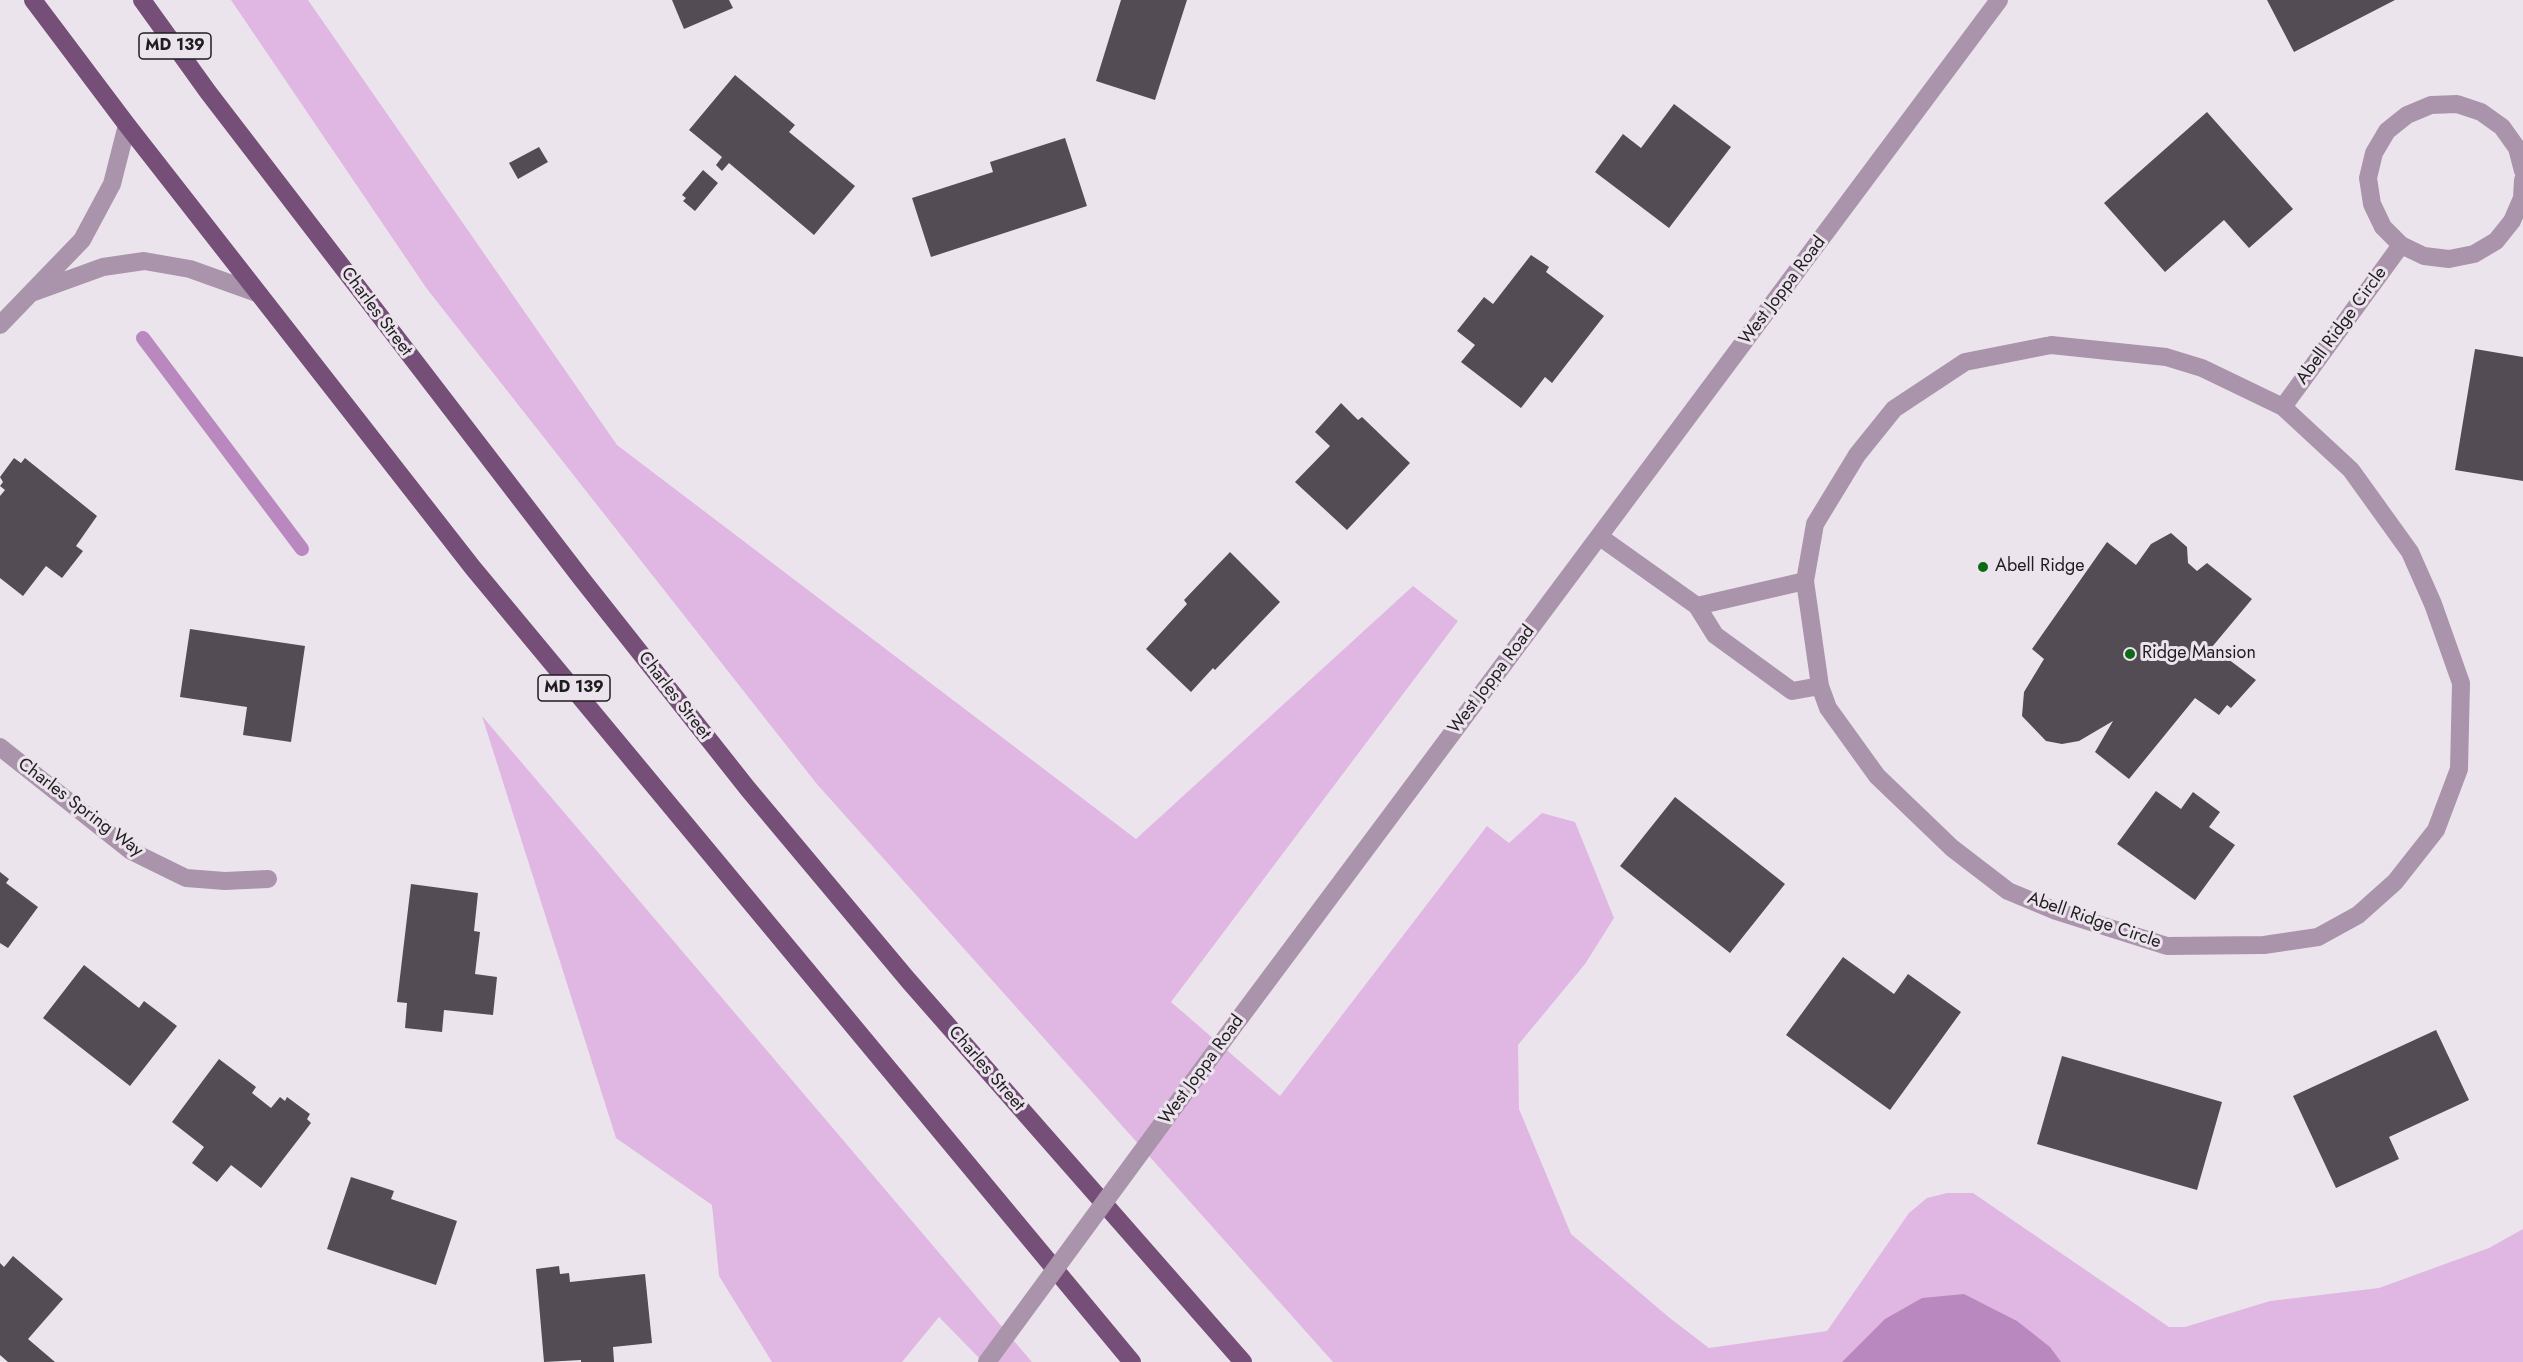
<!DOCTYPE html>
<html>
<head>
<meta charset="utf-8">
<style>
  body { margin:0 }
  canvas { display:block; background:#ece4ed }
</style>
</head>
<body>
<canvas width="2523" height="1362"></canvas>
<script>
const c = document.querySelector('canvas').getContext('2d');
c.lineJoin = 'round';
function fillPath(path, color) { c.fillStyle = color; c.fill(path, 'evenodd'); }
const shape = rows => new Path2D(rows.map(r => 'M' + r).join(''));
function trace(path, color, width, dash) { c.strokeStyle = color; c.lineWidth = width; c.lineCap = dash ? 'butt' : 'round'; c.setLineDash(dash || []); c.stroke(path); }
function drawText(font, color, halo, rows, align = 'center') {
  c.font = font + ' Jost,sans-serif'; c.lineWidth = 6; c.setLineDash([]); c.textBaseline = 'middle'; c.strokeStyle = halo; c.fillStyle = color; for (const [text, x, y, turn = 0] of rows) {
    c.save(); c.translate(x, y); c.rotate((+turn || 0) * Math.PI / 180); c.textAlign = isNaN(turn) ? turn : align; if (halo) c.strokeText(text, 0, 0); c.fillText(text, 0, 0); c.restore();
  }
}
fillPath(shape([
  [231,0,308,0,617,445,1136,839,1413,586,1458,621,1171,1002,1280,1096,1487,826,1509,843,1542,813,1575,822,1614,918,1585,964,1518,1045,1519,1109,1571,1234,1671,1319,1709,1348,1827,1331,1909,1213,1927,1198,1947,1193,1973,1193,2169,1327,2185,1327,2270,1301,2379,1288,2489,1248,2523,1229,2523,1362,1333,1362,816,783,427,289],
  [482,716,1032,1362,983,1362,939,1317,902,1362,772,1362,719,1276,712,1205,616,1138]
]), '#e0b7e3');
fillPath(shape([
  [1964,1294,2017,1321,2050,1347,2061,1362,1842,1362,1885,1319,1922,1298]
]), '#b988be');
trace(shape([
  [143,338,302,549]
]), '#b988be', 14);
fillPath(shape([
  [672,0,729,0,733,8,684,29],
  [1121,0,1187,0,1155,100,1096,81],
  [2267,0,2395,0,2294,52],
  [735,75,795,125,789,132,855,186,814,235,729,163,722,171,716,165,722,157,689,130],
  [1674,104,1731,147,1669,228,1595,172,1623,134,1641,148],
  [2207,112,2293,209,2249,248,2224,220,2165,272,2104,203],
  [1065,138,1087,206,931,257,912,198,993,172,990,162],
  [539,147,548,162,518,179,509,163],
  [703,170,718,183,695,211,683,201,686,198,682,195],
  [1531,255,1549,267,1546,272,1604,316,1552,383,1545,377,1521,408,1461,362,1475,345,1457,331,1484,297,1493,304],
  [2475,349,2523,357,2523,481,2455,470],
  [1341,403,1358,420,1362,417,1410,463,1347,530,1295,482,1330,446,1315,432],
  [14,458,21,463,25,458,97,516,76,546,83,551,62,578,46,566,23,596,0,578,0,496,5,490,0,486,3,482,0,477],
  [2171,533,2187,547,2188,563,2197,571,2207,563,2252,599,2212,647,2256,680,2231,708,2227,705,2219,715,2195,698,2129,779,2095,752,2113,721,2079,741,2062,744,2046,741,2022,716,2024,692,2044,659,2032,649,2107,542,2136,565,2151,544],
  [1230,552,1280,602,1215,670,1213,668,1191,692,1146,649,1187,604,1184,600],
  [190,629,305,646,291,742,243,735,247,707,180,697],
  [2156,791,2181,809,2193,792,2220,812,2209,827,2235,845,2195,900,2117,844],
  [1675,797,1785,884,1730,953,1620,866],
  [0,872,9,879,6,883,38,907,8,948,0,943],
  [411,884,478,893,474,931,480,932,475,974,497,977,493,1015,444,1010,442,1032,405,1028,407,1003,397,1002],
  [1843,957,1894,994,1908,974,1961,1012,1890,1110,1786,1035],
  [84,965,139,1008,144,1001,177,1026,130,1086,43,1018],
  [2436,1030,2469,1100,2389,1137,2399,1159,2336,1188,2293,1096],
  [2062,1056,2222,1102,2197,1190,2037,1144],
  [219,1059,256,1087,252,1093,271,1108,280,1097,285,1101,287,1097,310,1114,307,1119,311,1123,261,1188,231,1165,217,1182,192,1163,204,1147,172,1122],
  [351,1177,394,1191,391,1199,457,1221,436,1285,327,1249],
  [13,1256,63,1299,28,1339,55,1362,8,1362,0,1355,0,1263,4,1267],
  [559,1266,560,1274,569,1273,570,1282,645,1274,652,1343,613,1347,614,1362,581,1362,581,1360,544,1362,536,1269]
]), '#534c54');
trace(shape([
  [2523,171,2517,148,2502,127,2481,112,2457,104,2431,105,2407,115,2387,131,2374,153,2368,178,2372,204,2383,227,2401,245,2424,256,2449,259,2474,254,2496,241,2512,221,2522,198,2523,180],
  [34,292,103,267,144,261,190,269,257,293],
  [0,325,82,240,112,184,127,125],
  [2051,345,2166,357,2202,368,2283,407,2351,470,2410,552,2433,604,2461,683,2459,769,2436,830,2395,882,2358,915,2318,937,2264,945,2167,946,2056,911,2008,891,1952,848,1877,776,1828,708,1820,686,1805,581,1815,524,1857,455,1894,409,1965,362,2051,345],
  [2283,407,2401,245],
  [1600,537,1697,606,1715,635,1792,691,1820,686],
  [1697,606,1805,581],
  [0,747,131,851,186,878,225,881,268,879],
  [1239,1019,1999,0]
]), '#aa94ac', 18);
trace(shape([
  [33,0,127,125,473,568,1132,1362],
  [142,0,208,92,581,578,748,789,908,980,1243,1362]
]), '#764f79', 18);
trace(shape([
  [987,1362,1239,1019]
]), '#aa94ac', 18);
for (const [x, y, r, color] of [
  [1983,567,6,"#0c6a15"],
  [2130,654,6,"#0c6a15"]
]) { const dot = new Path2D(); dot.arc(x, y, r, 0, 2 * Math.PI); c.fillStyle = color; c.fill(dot); trace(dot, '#ece4ed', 2); }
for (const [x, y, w] of [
  [175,46,72],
  [574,688,72]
]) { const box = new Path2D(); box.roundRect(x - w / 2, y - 13, w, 26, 4.5); c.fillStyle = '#ece4ed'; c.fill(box); trace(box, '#201d20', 1.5); }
drawText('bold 16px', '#201d20', null, [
  ["MD 139",175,46],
  ["MD 139",574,688]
]);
drawText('18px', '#201d20', '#ece4ed', [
  ["West Joppa Road",1783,291,-53],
  ["Charles Street",376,312,53],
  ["Abell Ridge Circle",2342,326,-54],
  ["West Joppa Road",1492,680,-53],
  ["Charles Street",674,696,52],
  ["Charles Spring Way",80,808,37],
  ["Abell Ridge Circle",2094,921,19],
  ["Charles Street",986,1069,49],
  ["West Joppa Road",1202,1070,-54]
]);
drawText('18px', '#201d20', '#ece4ed', [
  ["Abell Ridge",1995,567],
  ["Ridge Mansion",2142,654]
], 'left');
</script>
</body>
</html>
